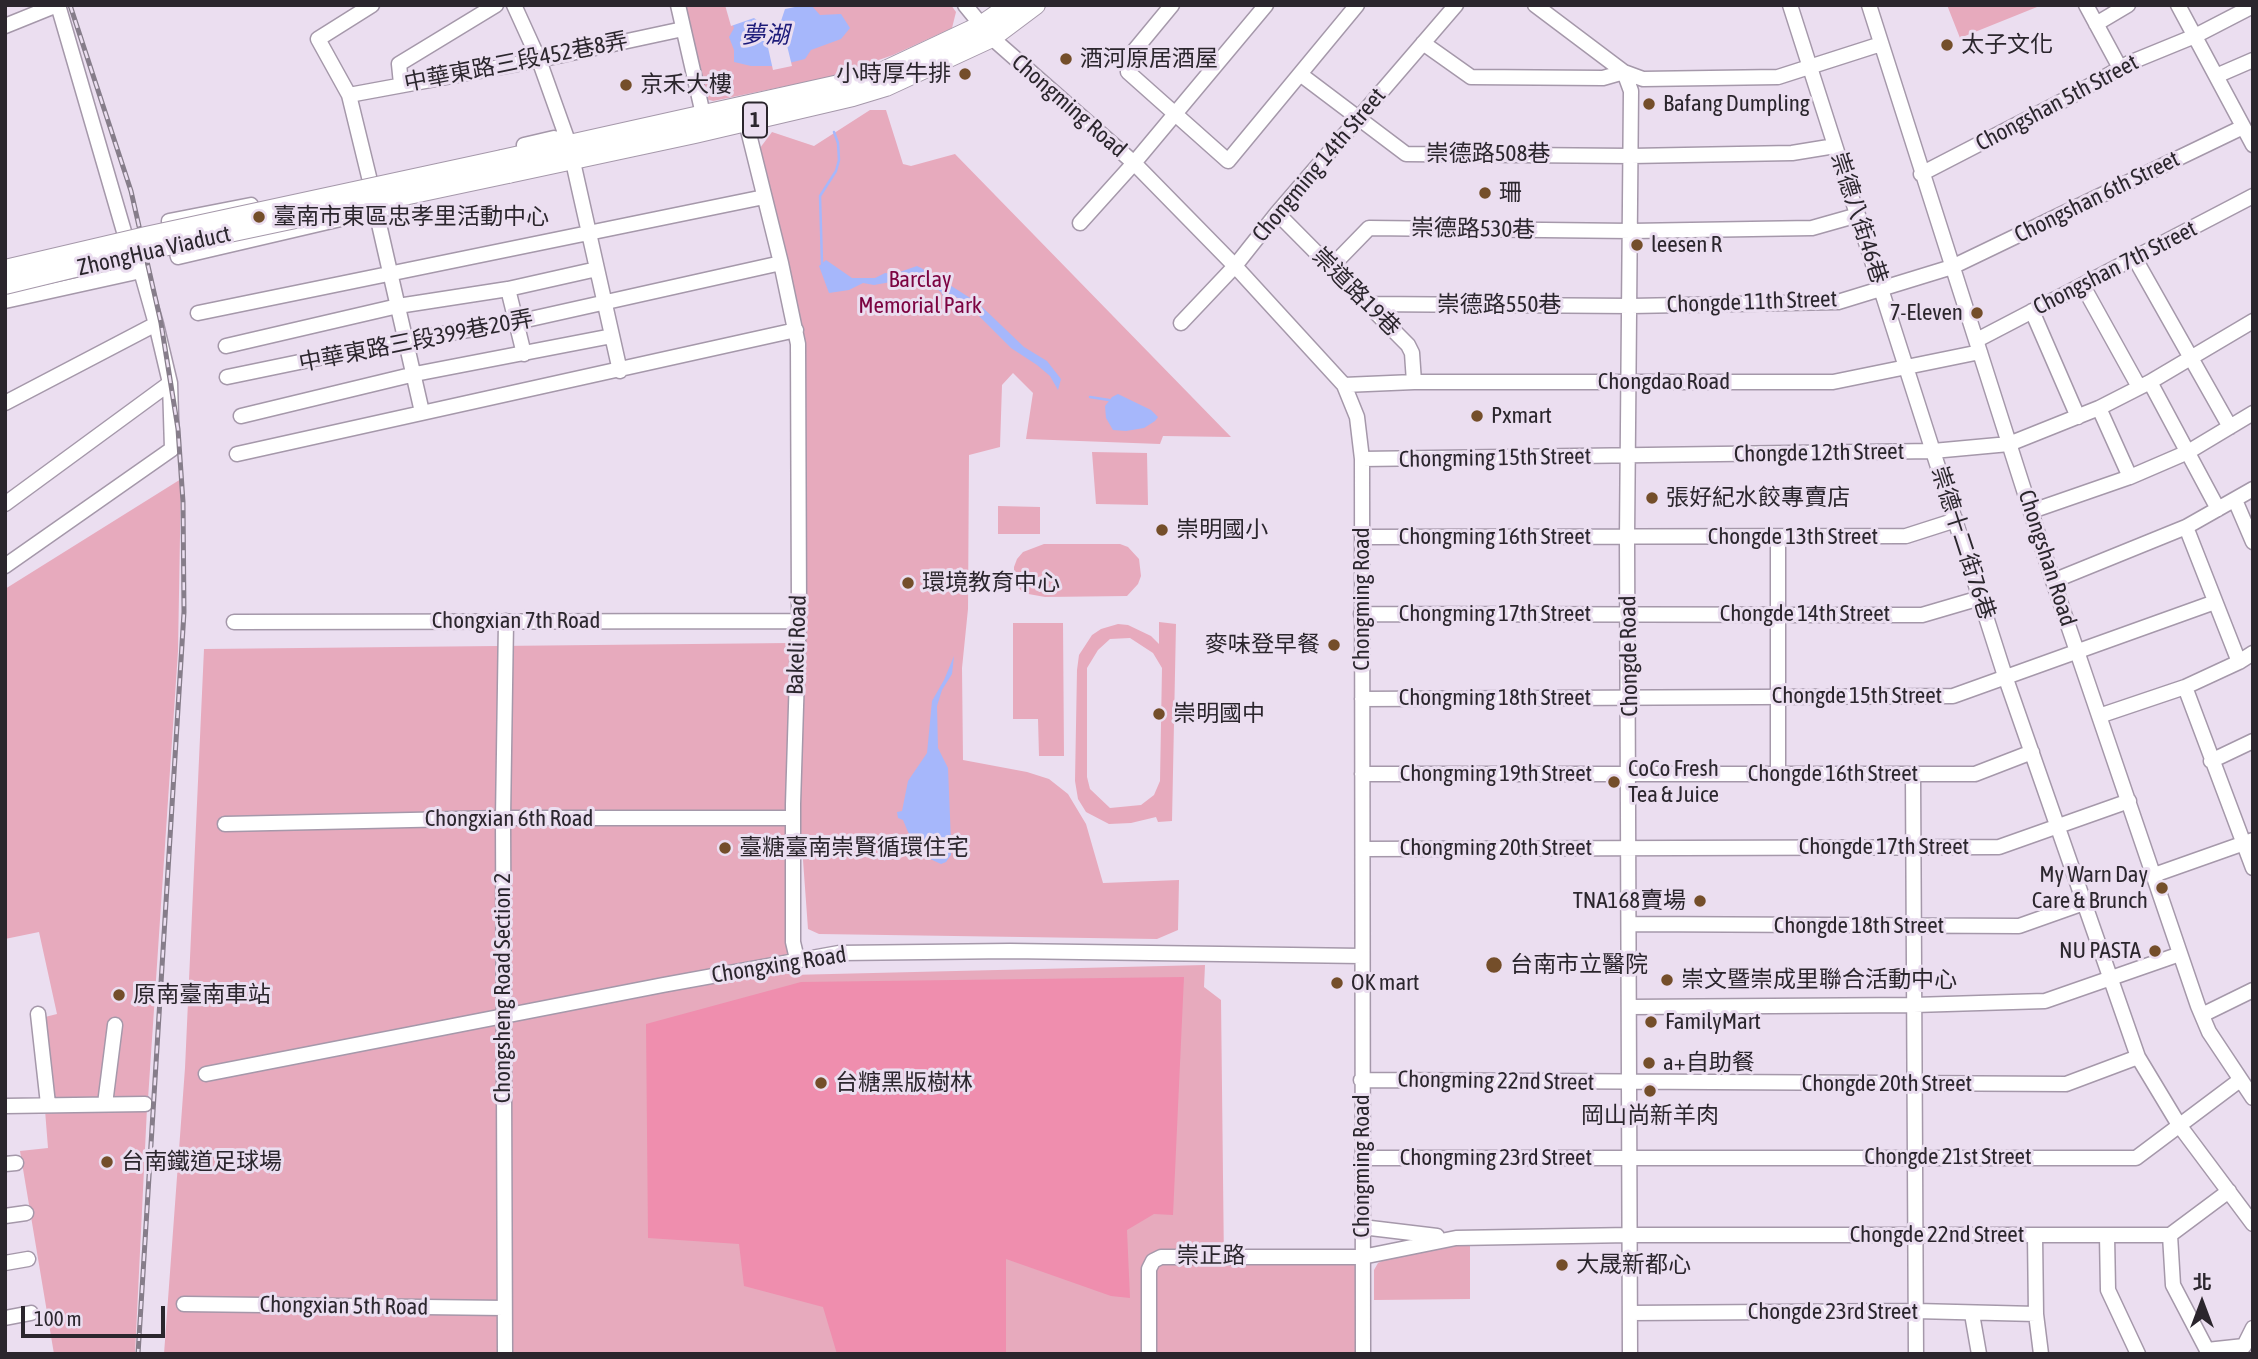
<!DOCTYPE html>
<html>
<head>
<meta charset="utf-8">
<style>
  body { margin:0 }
  #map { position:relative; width:2258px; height:1359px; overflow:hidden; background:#ebdef0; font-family:"Asap Condensed","Noto Sans TC",sans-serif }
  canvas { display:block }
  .frame { position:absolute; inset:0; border:7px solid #2b262d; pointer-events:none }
  .north { position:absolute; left:2167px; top:1268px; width:70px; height:70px; -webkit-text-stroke:5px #ebdef0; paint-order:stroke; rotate:0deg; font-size:19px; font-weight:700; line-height:28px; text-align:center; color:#2b262d }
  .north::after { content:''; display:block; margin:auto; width:24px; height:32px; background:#2b262d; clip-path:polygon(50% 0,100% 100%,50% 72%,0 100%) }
  .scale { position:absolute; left:21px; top:1306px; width:144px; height:32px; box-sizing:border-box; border:4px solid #2b262d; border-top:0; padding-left:9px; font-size:21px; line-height:24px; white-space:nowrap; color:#2b262d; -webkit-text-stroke:5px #ebdef0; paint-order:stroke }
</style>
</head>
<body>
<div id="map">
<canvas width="2258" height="1359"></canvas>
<div class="frame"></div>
<div class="north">北</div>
<div class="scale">100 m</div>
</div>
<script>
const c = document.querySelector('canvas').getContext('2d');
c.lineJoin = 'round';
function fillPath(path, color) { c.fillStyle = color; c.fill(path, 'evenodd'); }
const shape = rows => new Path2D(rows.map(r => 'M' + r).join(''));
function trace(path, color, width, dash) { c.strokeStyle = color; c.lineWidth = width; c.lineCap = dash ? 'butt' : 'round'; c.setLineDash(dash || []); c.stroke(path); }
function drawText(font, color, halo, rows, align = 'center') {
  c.font = font + ' "Asap Condensed","Noto Sans TC",sans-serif'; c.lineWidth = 6; c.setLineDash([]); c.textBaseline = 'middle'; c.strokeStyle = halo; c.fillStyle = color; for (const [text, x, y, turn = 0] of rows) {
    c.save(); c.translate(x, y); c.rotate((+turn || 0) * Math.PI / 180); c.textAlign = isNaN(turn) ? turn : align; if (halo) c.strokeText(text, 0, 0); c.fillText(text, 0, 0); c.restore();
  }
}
fillPath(shape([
  [681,5,951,5,956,12,952,28,893,55,830,77,713,101,706,99],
  [1947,5,2042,5,1960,38],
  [870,110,886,110,903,164,911,166,955,154,1231,437,1163,436,1160,444,1026,439,1033,393,1013,373,1002,385,1000,447,969,455,968,609,962,668,963,760,1027,772,1049,779,1068,794,1086,824,1103,883,1179,880,1178,930,1157,939,819,934,808,929,799,805,804,617,801,323,757,152,772,132,814,146],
  [1092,452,1147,453,1148,505,1096,504],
  [181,479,178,651,148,1099,50,1101,41,1018,57,1014,39,932,5,939,5,589],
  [998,506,1040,507,1040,534,998,534],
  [1044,544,1120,544,1128,547,1139,559,1141,576,1138,584,1127,596,1045,597,1023,593,1014,582,1014,567,1017,559,1023,552],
  [1159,622,1176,624,1172,821,1158,822,1156,817,1131,823,1109,824,1086,812,1078,799,1075,781,1077,670,1079,655,1092,635,1101,629,1118,624,1128,625,1151,636,1159,644],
  [1130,638,1153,653,1162,668,1160,781,1154,795,1141,805,1110,808,1090,789,1087,777,1087,668,1098,650,1110,639],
  [1013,623,1063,623,1064,756,1039,756,1038,719,1013,719],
  [790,643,787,830,790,975,1205,965,1204,987,1221,1000,1224,1265,1358,1263,1357,1354,164,1354,185,1068,204,649],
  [147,1108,135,1354,54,1354,20,1151,48,1148,45,1110],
  [1470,1244,1470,1299,1374,1300,1374,1270,1378,1263,1386,1259,1439,1247]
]), '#e7aabd');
fillPath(shape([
  [1184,977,1173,1215,1154,1214,1127,1230,1130,1298,1111,1296,1006,1259,1006,1354,837,1354,823,1307,744,1286,739,1244,648,1238,646,1024,801,982]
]), '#ef8eae');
fillPath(shape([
  [725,5,811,5,820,15,841,14,850,28,841,39,811,50,805,59,777,66,751,66,734,62,734,50,729,37,734,28],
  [826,260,852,278,875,278,885,273,894,274,917,266,931,273,978,303,1024,347,1047,361,1061,379,1058,390,1050,376,1037,365,1011,348,973,310,956,297,950,294,948,297,943,296,941,292,928,282,913,278,874,285,863,283,849,290,829,293,819,266],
  [1118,394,1151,410,1158,417,1155,421,1144,428,1126,431,1113,430,1106,418,1105,406,1112,397],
  [954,656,952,674,942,690,937,706,938,748,948,768,951,841,951,855,946,862,941,864,928,858,908,832,903,820,898,818,897,812,902,811,908,781,927,753,932,701,944,680]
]), '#a6b7fb');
fillPath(shape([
  [725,5,805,5,785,9,781,21,792,66,773,70,763,25,754,18,731,26]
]), '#ebdef0');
trace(shape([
  [822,263,820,196,836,171,839,160,838,143,834,132],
  [1090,397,1109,400]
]), '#a6b7fb', 2.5);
const minor = shape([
  [514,5,539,60,569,144,620,371],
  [678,5,705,123],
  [965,5,992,38,1134,163,1235,266,1344,385,1357,417,1362,459,1363,1354],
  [1172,5,1134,51,1128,72,1228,161,1357,5],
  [1535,5,1624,72,1631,91,1627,538,1630,1354],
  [1790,5,2005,676,2138,1057,2179,1125,2253,1224],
  [1869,5,2053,581,2198,1006,2209,1032,2253,1098],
  [2086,5,2120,68],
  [2178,5,2253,145],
  [2096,24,2128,5],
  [5,26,57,5],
  [1423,43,1471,77,1603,78,1624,72],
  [1624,72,1643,79,1778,77,1881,44],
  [1300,74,1406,154,1631,156,1792,153,1835,146],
  [2216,76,2253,60],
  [401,84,399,64,496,5],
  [349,95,539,60,683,29],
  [744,114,781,263,798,344,799,609,793,804,793,942,797,959],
  [524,145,554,138,569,144],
  [1921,174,2070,97,2129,63,2195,36,2253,6],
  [370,181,349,95,318,39,372,5],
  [251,205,169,221,178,257,405,204],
  [376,211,422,412],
  [1277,213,1408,345,1412,353,1414,382],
  [1080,223,1134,163,1266,5],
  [2134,257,2230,427],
  [1331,267,1369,228,1631,231,1812,228,1858,215],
  [2083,286,2139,387],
  [508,289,524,354],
  [5,301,141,271],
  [1368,304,1631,306,1838,302,1952,267,2243,127],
  [2032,311,2078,417],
  [198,313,764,197],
  [1181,323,1235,266,1277,213,1456,5],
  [1977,340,2253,196],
  [226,346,398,306,508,289,597,269],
  [227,377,406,340,517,322,781,263],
  [2150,382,2218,509],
  [1344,385,1414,382,1833,382,1980,352],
  [5,403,156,324],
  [2099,408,2130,477],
  [241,416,415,374,612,336],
  [237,454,796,330],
  [1362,459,1933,451,2009,444,2099,408,2150,382,2253,321],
  [2235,500,2253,542],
  [5,504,170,383],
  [2032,511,2130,477,2188,452,2253,413],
  [2186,527,2239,662],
  [1362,537,1906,536,1956,520],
  [1778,537,1778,774],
  [5,566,172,449,170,383,156,324,141,271,125,235,58,5],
  [2053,581,2186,527,2253,489],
  [1361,614,1922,615,1980,598],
  [234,622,798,621],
  [2185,687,2253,868],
  [1362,699,1953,696,2215,602],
  [2099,716,2185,687,2239,662,2253,653],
  [2211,761,2253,741],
  [1362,774,1975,774,2032,752],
  [1913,775,1916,1354],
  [225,824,503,818,793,818],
  [1363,849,1999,847,2129,801],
  [2154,875,2253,840],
  [1631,924,2019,926,2084,903],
  [1630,1007,1914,1005,2045,1001,2180,954],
  [38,1014,48,1104],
  [2202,1015,2253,990],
  [206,1074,663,985,839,953,1010,951,1362,956],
  [1361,1080,2066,1084,2138,1057],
  [105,1104,115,1025],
  [5,1106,145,1104],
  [1362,1158,2136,1158,2240,1080],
  [5,1164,16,1163],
  [5,1216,26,1213],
  [1362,1227,1437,1236],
  [2035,1235,2036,1314,2041,1354],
  [2107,1235,2108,1290,2138,1354],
  [2170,1235,2173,1285,2207,1350,2244,1346,2253,1328],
  [5,1263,28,1259],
  [184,1304,504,1308],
  [1630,1313,1916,1311,2036,1314],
  [1972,1314,1979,1354],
  [5,1318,31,1313],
  [505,1354,503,818,506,621],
  [1149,1354,1149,1269,1153,1261,1161,1257,1362,1257,1456,1238,1630,1235,2170,1235,2229,1191]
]);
const major = shape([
  [502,159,848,82,879,73,981,25,1010,5],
  [508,174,695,134,853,97,886,87,992,38,1036,5]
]);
trace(minor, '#a598aa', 17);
trace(major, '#a598aa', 20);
trace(minor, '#fff', 14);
trace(major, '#fff', 18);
const rail = shape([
  [70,5,131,191,161,323,178,429,183,502,184,612,138,1354]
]);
trace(rail, '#867d8a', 5);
trace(rail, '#ebdef0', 2.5, [8]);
const majorBridge = shape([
  [5,269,146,236,502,159],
  [5,285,149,250,508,174]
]);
trace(majorBridge, '#a598aa', 20, []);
trace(majorBridge, '#fff', 18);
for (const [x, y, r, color] of [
  [1947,45,7,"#744e2a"],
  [1066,59,7,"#744e2a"],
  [965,74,7,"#744e2a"],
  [626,85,7,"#744e2a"],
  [1649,104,7,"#744e2a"],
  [1485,193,7,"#744e2a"],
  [259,217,7,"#744e2a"],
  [1637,245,7,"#744e2a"],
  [1977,313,7,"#744e2a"],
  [1477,416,7,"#744e2a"],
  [1652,498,7,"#744e2a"],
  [1162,530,7,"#744e2a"],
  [908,583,7,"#744e2a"],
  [1334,645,7,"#744e2a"],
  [1159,714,7,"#744e2a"],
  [1614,782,7,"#744e2a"],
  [725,848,7,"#744e2a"],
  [2162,888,7,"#744e2a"],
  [1700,901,7,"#744e2a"],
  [2155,951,7,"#744e2a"],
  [1494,965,9,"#744e2a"],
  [1667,980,7,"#744e2a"],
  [1337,983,7,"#744e2a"],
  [119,995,7,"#744e2a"],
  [1651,1022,7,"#744e2a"],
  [1649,1063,7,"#744e2a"],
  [821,1083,7,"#744e2a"],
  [1650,1091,7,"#744e2a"],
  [107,1162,7,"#744e2a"],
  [1562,1265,7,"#744e2a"]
]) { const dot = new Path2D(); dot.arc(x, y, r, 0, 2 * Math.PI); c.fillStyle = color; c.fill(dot); trace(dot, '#ebdef0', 2.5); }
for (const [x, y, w] of [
  [755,120,24]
]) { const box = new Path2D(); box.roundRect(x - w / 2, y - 17.5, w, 35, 5); c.fillStyle = '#ebdef0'; c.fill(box); trace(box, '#2b262d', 2); }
drawText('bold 21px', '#2b262d', null, [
  ["1",755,120]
]);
drawText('23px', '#2b262d', '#ebdef0', [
  ["太子文化",1961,45],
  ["酒河原居酒屋",1080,59],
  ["小時厚牛排",951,74,"right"],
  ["京禾大樓",640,85],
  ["Bafang Dumpling",1663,104],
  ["珊",1499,193],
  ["臺南市東區忠孝里活動中心",273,217],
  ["leesen R",1651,245],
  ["7-Eleven",1963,313,"right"],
  ["Pxmart",1491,416],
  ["張好紀水餃專賣店",1666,498],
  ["崇明國小",1176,530],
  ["環境教育中心",922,583],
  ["麥味登早餐",1320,645,"right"],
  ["崇明國中",1173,714],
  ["CoCo Fresh",1628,769],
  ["Tea & Juice",1628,795],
  ["臺糖臺南崇賢循環住宅",739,848],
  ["My Warn Day",2148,875,"right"],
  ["Care & Brunch",2148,901,"right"],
  ["TNA168賣場",1686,901,"right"],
  ["NU PASTA",2141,951,"right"],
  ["台南市立醫院",1510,965],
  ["崇文暨崇成里聯合活動中心",1681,980],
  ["OK mart",1351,983],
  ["原南臺南車站",133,995],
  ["FamilyMart",1665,1022],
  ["a+自助餐",1663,1063],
  ["台糖黑版樹林",835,1083],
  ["岡山尚新羊肉",1650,1116,"center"],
  ["台南鐵道足球場",121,1162],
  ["大晟新都心",1576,1265]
], 'left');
drawText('23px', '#2b262d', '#ebdef0', [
  ["中華東路三段452巷8弄",516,62,-11],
  ["Chongshan 5th Street",2057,103,-28],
  ["Chongming Road",1069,106,41],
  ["崇德路508巷",1488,154],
  ["Chongming 14th Street",1319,165,-50],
  ["Chongshan 6th Street",2097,197,-26],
  ["崇德八街46巷",1859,218,72],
  ["崇德路530巷",1473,229,1],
  ["ZhongHua Viaduct",154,251,-13],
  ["Chongshan 7th Street",2115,268,-27],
  ["崇道路19巷",1356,292,45],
  ["Chongde 11th Street",1752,302,-2],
  ["崇德路550巷",1499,305],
  ["中華東路三段399巷20弄",416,341,-11],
  ["Chongdao Road",1664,382],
  ["Chongde 12th Street",1819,453,-1],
  ["Chongming 15th Street",1495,458,-1],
  ["Chongming 16th Street",1495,537],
  ["Chongde 13th Street",1793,537],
  ["崇德十二街76巷",1963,543,72],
  ["Chongshan Road",2047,558,72],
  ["Chongming Road",1362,599,-90],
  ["Chongming 17th Street",1495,614],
  ["Chongde 14th Street",1805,614],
  ["Chongxian 7th Road",516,621],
  ["Bakeli Road",797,645,-88],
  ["Chongde Road",1629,656,-91],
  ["Chongde 15th Street",1857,696],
  ["Chongming 18th Street",1495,698],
  ["Chongming 19th Street",1496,774],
  ["Chongde 16th Street",1833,774],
  ["Chongxian 6th Road",509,819],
  ["Chongde 17th Street",1884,847],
  ["Chongming 20th Street",1496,848],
  ["Chongde 18th Street",1859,926],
  ["Chongxing Road",779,965,-9],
  ["Chongsheng Road Section 2",503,988,-90],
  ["Chongming 22nd Street",1496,1081,1],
  ["Chongde 20th Street",1887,1084],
  ["Chongde 21st Street",1948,1157],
  ["Chongming 23rd Street",1496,1158],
  ["Chongming Road",1362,1166,-90],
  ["Chongde 22nd Street",1937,1235],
  ["崇正路",1211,1256],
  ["Chongxian 5th Road",344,1306,1],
  ["Chongde 23rd Street",1833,1312]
]);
drawText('23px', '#7c0341', '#ebdef0', [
  ["Barclay",920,280],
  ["Memorial Park",920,306]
]);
drawText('italic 24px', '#1c1a79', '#ebdef0', [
  ["夢湖",765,35]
]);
</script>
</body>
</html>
